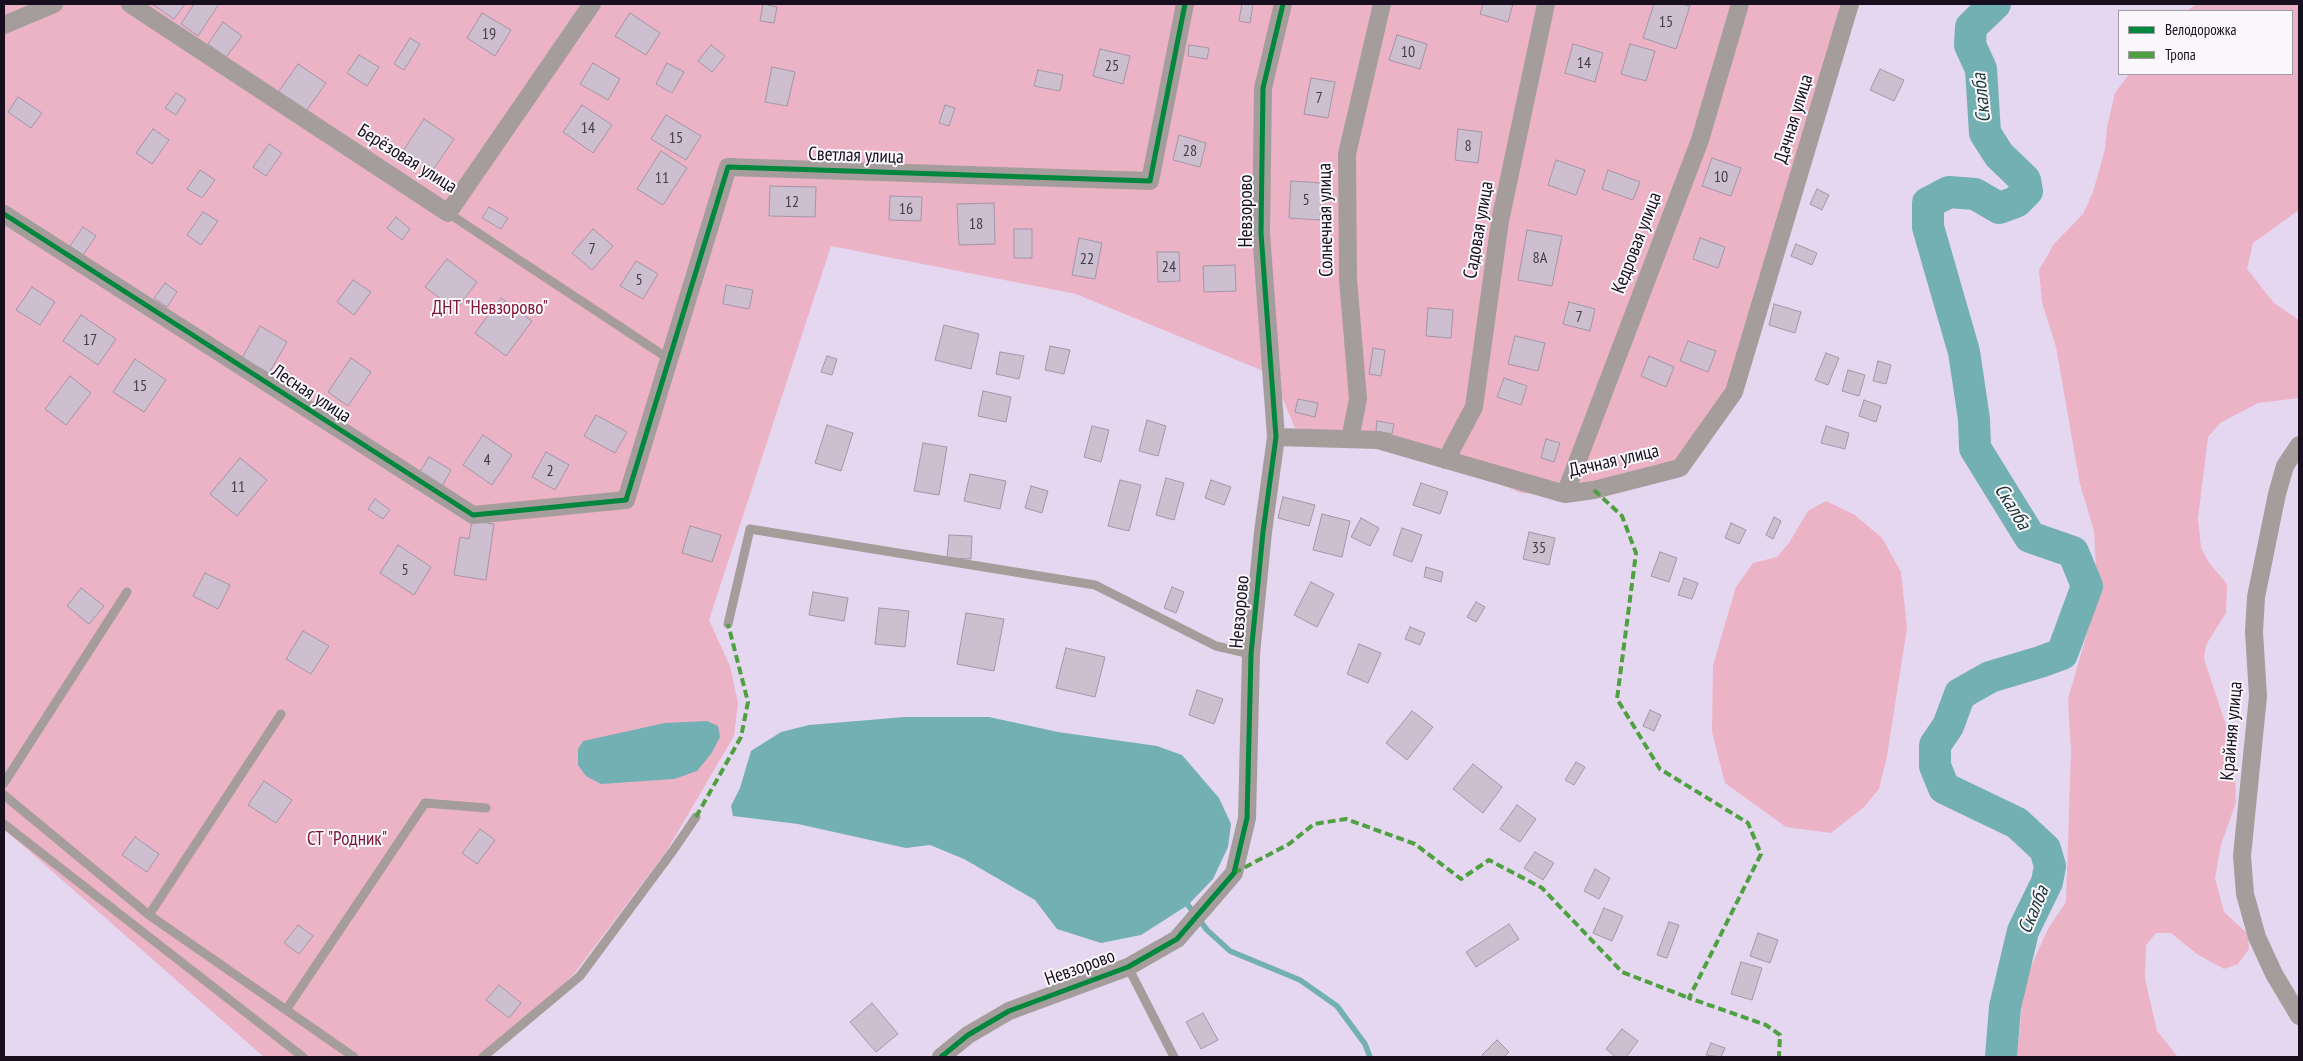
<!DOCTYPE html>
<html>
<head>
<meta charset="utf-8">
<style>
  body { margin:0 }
  #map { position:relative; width:2303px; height:1061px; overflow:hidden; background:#e5d7ef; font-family:"PT Sans Narrow",sans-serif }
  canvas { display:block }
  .frame { position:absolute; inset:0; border:5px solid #170f1e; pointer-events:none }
  .legend { position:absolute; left:2118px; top:10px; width:175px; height:65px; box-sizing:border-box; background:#fbf8fd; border:1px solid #a09ba4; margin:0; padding:6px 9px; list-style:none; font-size:15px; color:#170f1e }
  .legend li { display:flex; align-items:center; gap:10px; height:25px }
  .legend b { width:25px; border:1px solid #a09ba4 }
</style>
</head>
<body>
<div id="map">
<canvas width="2303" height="1061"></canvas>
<div class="frame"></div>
<ul class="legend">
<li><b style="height:6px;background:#00873e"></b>Велодорожка</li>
<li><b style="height:6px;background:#4ea041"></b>Тропа</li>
</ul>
</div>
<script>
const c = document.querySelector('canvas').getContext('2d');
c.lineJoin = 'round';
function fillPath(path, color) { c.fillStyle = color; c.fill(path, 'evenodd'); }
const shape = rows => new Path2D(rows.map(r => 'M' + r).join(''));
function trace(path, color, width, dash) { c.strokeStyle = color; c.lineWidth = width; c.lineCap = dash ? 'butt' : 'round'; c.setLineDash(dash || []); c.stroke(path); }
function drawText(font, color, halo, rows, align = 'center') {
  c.font = font + ' "PT Sans Narrow",sans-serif'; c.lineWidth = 4; c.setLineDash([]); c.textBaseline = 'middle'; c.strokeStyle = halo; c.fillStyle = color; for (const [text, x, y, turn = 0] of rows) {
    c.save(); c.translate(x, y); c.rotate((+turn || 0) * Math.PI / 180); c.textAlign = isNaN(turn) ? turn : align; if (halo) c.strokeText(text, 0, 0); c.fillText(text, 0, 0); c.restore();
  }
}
fillPath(shape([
  [4,4,1856,4,1741,382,1665,475,1593,498,1521,493,1396,439,1295,428,1273,375,1076,294,831,246,709,620,730,666,738,703,734,736,666,852,574,974,485,1057,264,1057,4,829],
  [2197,4,2299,4,2299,210,2253,243,2247,269,2274,303,2299,320,2299,398,2258,403,2220,423,2208,437,2198,518,2201,548,2210,564,2227,584,2226,613,2206,645,2204,659,2230,737,2235,767,2236,802,2221,845,2215,878,2224,912,2248,934,2249,949,2238,964,2224,969,2197,954,2171,933,2156,933,2146,945,2145,979,2157,1031,2178,1057,2017,1057,2024,982,2048,929,2066,902,2071,750,2068,699,2095,605,2096,569,2094,531,2080,484,2056,347,2042,302,2039,270,2054,244,2083,214,2093,192,2105,149,2107,127,2115,93,2129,74,2292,74,2292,11,2186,11],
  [1826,501,1855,515,1882,538,1901,572,1907,628,1887,756,1879,789,1864,807,1831,833,1786,827,1725,783,1712,732,1713,665,1736,587,1753,563,1777,557,1789,543,1808,511]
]), '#ecb3c6');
fillPath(shape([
  [905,717,989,717,1058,732,1157,746,1182,755,1219,798,1231,824,1228,847,1213,879,1188,905,1141,935,1101,943,1057,929,1035,900,964,859,930,845,906,848,798,824,733,816,731,806,740,788,751,751,781,732,809,725],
  [707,721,718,726,720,737,711,754,697,771,674,779,601,784,586,776,578,765,578,749,583,741,665,723]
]), '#73b0b4');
trace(shape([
  [1188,905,1207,930,1230,951,1300,980,1337,1006,1365,1044,1370,1057]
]), '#73b0b4', 5.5);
trace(shape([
  [1995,4,1971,27,1970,45,1981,69,1985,133,1999,155,2025,180,2027,191,2016,202,1999,208,1975,194,1949,192,1928,203,1928,227,1964,352,1974,419,1975,448,2030,537,2073,552,2087,586,2062,654,2040,662,1990,677,1960,694,1948,726,1935,745,1935,766,1944,788,2017,823,2045,849,2050,866,2047,882,2023,931,2005,1007,2001,1057]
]), '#73b0b4', 32);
const building = shape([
  [152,4,185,4,174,19,152,4],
  [194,4,219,4,198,36,181,24,194,4],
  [763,4,777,7,774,23,760,21,763,4],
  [1242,4,1253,4,1250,23,1239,21,1242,4],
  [1483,4,1513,4,1508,22,1480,14,1483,4],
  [1654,4,1682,4,1690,6,1676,49,1643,38,1654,4],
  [482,13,511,30,495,56,467,38,482,13],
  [630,13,660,33,646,55,615,36,630,13],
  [223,22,242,36,226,57,208,44,223,22],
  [1397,35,1427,44,1420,69,1389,60,1397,35],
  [410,38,420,44,404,70,394,64,410,38],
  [1573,44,1603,53,1595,82,1565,73,1573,44],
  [1630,44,1655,51,1646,81,1621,74,1630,44],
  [711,45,725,56,712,72,698,61,711,45],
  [1189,45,1209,48,1207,59,1188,56,1189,45],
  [1100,49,1130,56,1123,84,1093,76,1100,49],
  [359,55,379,67,367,86,347,73,359,55],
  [593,63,620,79,608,100,580,84,593,63],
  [667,63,684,72,672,93,656,84,667,63],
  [298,64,326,83,304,114,277,94,298,64],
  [772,67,795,72,787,106,765,102,772,67],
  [1880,69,1904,80,1894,101,1870,90,1880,69],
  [1038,70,1063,75,1060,91,1034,86,1038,70],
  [1311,78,1335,82,1328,118,1304,114,1311,78],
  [176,93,186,99,176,115,165,108,176,93],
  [18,97,42,113,31,128,8,112,18,97],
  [582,105,612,125,593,153,563,132,582,105],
  [945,105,955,108,949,126,939,123,945,105],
  [666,115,701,136,686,160,651,139,666,115],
  [424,119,454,139,433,170,403,151,424,119],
  [153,129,169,140,152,164,136,153,153,129],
  [1458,129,1482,132,1478,163,1455,160,1458,129],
  [1179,135,1206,143,1200,167,1173,160,1179,135],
  [269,144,282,153,266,176,253,167,269,144],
  [661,151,687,168,663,205,637,189,661,151],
  [1712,158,1741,168,1731,196,1702,186,1712,158],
  [1556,160,1585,170,1576,195,1548,185,1556,160],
  [200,170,215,180,202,198,187,189,200,170],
  [1608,170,1640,182,1633,200,1602,189,1608,170],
  [1291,181,1322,183,1320,220,1289,218,1291,181],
  [770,186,816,187,815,217,769,216,770,186],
  [1817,189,1829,195,1822,210,1810,204,1817,189],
  [890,196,922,197,921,221,889,220,890,196],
  [994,203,995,244,959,245,957,204,994,203],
  [489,207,508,218,501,229,482,218,489,207],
  [203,212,218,221,201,245,187,235,203,212],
  [396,217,410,229,402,240,387,228,396,217],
  [83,227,96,236,83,255,70,246,83,227],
  [593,229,613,246,592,270,572,253,593,229],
  [1014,229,1032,229,1032,258,1014,258,1014,229],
  [1527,230,1562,236,1552,286,1518,280,1527,230],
  [1079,238,1102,243,1095,279,1072,275,1079,238],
  [1700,238,1725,247,1718,268,1693,259,1700,238],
  [1796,244,1817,253,1812,265,1791,256,1796,244],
  [1157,252,1179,252,1180,281,1158,282,1157,252],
  [447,259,477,282,456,310,425,287,447,259],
  [636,261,658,274,643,299,620,286,636,261],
  [1235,265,1236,291,1204,292,1203,266,1235,265],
  [353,280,371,292,354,315,337,302,353,280],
  [165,283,177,292,167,307,154,298,165,283],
  [726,285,753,290,749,309,723,304,726,285],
  [32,287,55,302,40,325,16,310,32,287],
  [501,298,532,321,506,356,475,333,501,298],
  [1569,302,1595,309,1590,331,1563,324,1569,302],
  [1774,304,1801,312,1795,333,1769,325,1774,304],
  [1428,308,1453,310,1451,338,1426,336,1428,308],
  [81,315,116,339,98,365,63,341,81,315],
  [944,325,979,334,971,369,935,360,944,325],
  [260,326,287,342,269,373,242,358,260,326],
  [1515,336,1545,343,1538,371,1508,364,1515,336],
  [1688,341,1716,351,1708,372,1680,361,1688,341],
  [1050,346,1070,350,1064,374,1045,370,1050,346],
  [1373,348,1385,350,1381,376,1369,374,1373,348],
  [1000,352,1024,356,1019,379,996,374,1000,352],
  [1826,353,1839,358,1828,385,1815,380,1826,353],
  [827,356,837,359,832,375,821,372,827,356],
  [1649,356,1674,367,1666,387,1641,376,1649,356],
  [351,358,371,372,348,406,328,392,351,358],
  [135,359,166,380,144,412,113,392,135,359],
  [1878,361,1891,365,1886,384,1873,381,1878,361],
  [1848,370,1865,375,1859,396,1842,391,1848,370],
  [70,376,91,393,66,425,45,409,70,376],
  [1504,378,1527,386,1521,405,1497,397,1504,378],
  [983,391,1011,397,1006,422,978,416,983,391],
  [1298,399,1318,403,1315,417,1295,412,1298,399],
  [1864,400,1881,406,1876,422,1859,416,1864,400],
  [596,415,627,432,615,453,584,436,596,415],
  [1147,420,1166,426,1158,456,1139,451,1147,420],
  [1377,421,1394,424,1392,434,1376,431,1377,421],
  [827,425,853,433,841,471,815,463,827,425],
  [1092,426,1109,430,1101,462,1084,457,1092,426],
  [1826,426,1849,433,1845,449,1821,443,1826,426],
  [483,435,512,455,492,485,463,465,483,435],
  [1546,439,1560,443,1554,462,1541,458,1546,439],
  [923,443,947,447,939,495,914,491,923,443],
  [546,452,569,465,555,490,532,477,546,452],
  [429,457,451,470,441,488,418,475,429,457],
  [240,458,267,480,237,516,210,494,240,458],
  [970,474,1006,481,1000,509,964,501,970,474],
  [1166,478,1184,483,1174,520,1156,515,1166,478],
  [1120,480,1141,485,1129,531,1108,526,1120,480],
  [1211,480,1231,487,1224,505,1205,498,1211,480],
  [1421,483,1448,492,1440,514,1413,505,1421,483],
  [1031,486,1048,491,1042,513,1025,508,1031,486],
  [1283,497,1315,505,1309,526,1278,518,1283,497],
  [375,499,390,510,383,519,368,509,375,499],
  [1322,514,1350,521,1342,557,1313,550,1322,514],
  [1774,517,1781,521,1773,539,1766,535,1774,517],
  [1361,518,1379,528,1370,546,1351,537,1361,518],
  [472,521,494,524,486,580,454,575,460,537,469,539,472,521],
  [1731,523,1746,530,1739,544,1725,538,1731,523],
  [690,526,721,535,712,562,682,553,690,526],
  [1402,528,1422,535,1412,562,1393,555,1402,528],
  [1529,532,1555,538,1549,565,1523,559,1529,532],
  [949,535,972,536,971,559,947,558,949,535],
  [398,545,431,567,414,595,380,573,398,545],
  [1660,552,1677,558,1669,582,1651,576,1660,552],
  [1426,567,1443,572,1441,582,1424,577,1426,567],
  [205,573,230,585,218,609,193,596,205,573],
  [1684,578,1698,583,1692,599,1678,595,1684,578],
  [1311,582,1334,594,1317,627,1294,615,1311,582],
  [1172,587,1184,592,1176,613,1164,608,1172,587],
  [81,588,104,606,89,624,67,606,81,588],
  [813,592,848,598,844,621,809,615,813,592],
  [1476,602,1485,607,1476,622,1467,617,1476,602],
  [879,608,909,611,905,647,875,644,879,608],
  [966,613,1004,619,994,671,957,664,966,613],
  [1410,627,1425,633,1420,645,1405,639,1410,627],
  [303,631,329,646,311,674,286,659,303,631],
  [1359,644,1381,653,1368,683,1347,674,1359,644],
  [1066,648,1105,657,1095,697,1056,688,1066,648],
  [1197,690,1223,699,1214,724,1189,715,1197,690],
  [1650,710,1661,715,1654,731,1643,726,1650,710],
  [1412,711,1433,727,1407,760,1386,743,1412,711],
  [1576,762,1585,767,1574,785,1565,780,1576,762],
  [1473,764,1502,787,1483,813,1453,789,1473,764],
  [264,781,292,800,276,823,248,805,264,781],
  [1517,805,1536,819,1520,842,1500,829,1517,805],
  [480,829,495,840,477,864,462,853,480,829],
  [135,837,159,854,147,872,122,855,135,837],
  [1535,852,1554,863,1543,880,1524,868,1535,852],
  [1595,869,1610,878,1599,899,1584,891,1595,869],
  [1604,908,1623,916,1612,941,1593,933,1604,908],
  [1669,922,1679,925,1667,958,1657,955,1669,922],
  [1509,924,1519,939,1476,967,1466,952,1509,924],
  [298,925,313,936,299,954,284,943,298,925],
  [1758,933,1778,940,1770,963,1750,956,1758,933],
  [1741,962,1762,968,1752,1000,1731,994,1741,962],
  [499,985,521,1003,509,1018,486,1000,499,985],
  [872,1003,898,1034,876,1052,850,1022,872,1003],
  [1203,1013,1218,1040,1201,1049,1186,1022,1203,1013],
  [1622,1029,1638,1041,1626,1057,1616,1057,1606,1049,1622,1029],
  [1497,1040,1509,1052,1504,1057,1484,1057,1482,1055,1497,1040],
  [1711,1043,1725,1048,1721,1057,1706,1055,1711,1043]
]);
fillPath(building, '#cdbfd0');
trace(building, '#a396a7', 1);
trace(shape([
  [448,213,669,359],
  [728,624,750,529,1095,585,1216,646,1251,654],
  [4,783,127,592],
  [4,795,149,915,354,1057],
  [4,824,303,1057],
  [149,915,281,714],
  [1128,967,1174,1057],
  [286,1010,425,803,486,808],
  [483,1057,580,976,672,852,696,817]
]), '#a49d9c', 9);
trace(shape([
  [130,4,448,213,592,4],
  [4,25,54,4],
  [4,214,473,515,626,500,728,167,1150,181,1185,4],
  [1276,437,1378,440,1565,494,1594,490,1680,468,1734,392,1850,4],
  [1350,439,1358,399,1348,279,1347,154,1382,4],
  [2299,445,2285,466,2277,494,2256,597,2254,632,2258,696,2242,856,2245,894,2257,937,2274,974,2299,1016],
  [1446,460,1474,407,1500,221,1546,4],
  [1565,494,1700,140,1740,4],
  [941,1057,968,1035,1009,1011,1128,967,1177,939,1234,873,1247,818,1251,654,1263,532,1276,437,1261,233,1263,88,1283,4]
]), '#a49d9c', 18);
trace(shape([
  [1594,490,1622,516,1636,553,1617,699,1660,769,1748,823,1761,854,1689,998,1766,1025,1780,1035,1779,1057],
  [696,817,741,737,748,702,728,624],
  [1234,873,1289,844,1314,824,1346,819,1415,844,1461,879,1489,860,1542,888,1622,972,1689,998]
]), '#4ea041', 4, [8, 4]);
trace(shape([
  [4,214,473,515,626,500,728,167,1150,181,1185,4],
  [941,1057,968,1035,1009,1011,1128,967,1177,939,1234,873,1247,818,1251,654,1263,532,1276,437,1261,233,1263,88,1283,4]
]), '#00873e', 5);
drawText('16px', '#443b4a', null, [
  ["15",1666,22],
  ["19",489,34],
  ["10",1408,52],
  ["14",1584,63],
  ["25",1112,66],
  ["7",1319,98],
  ["14",588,128],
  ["15",676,138],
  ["8",1468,146],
  ["28",1190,151],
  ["10",1721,177],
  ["11",662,178],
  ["5",1306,200],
  ["12",792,202],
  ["16",906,209],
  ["18",976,224],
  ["7",592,249],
  ["8А",1540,258],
  ["22",1087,259],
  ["24",1169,267],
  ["5",639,280],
  ["7",1579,317],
  ["17",90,340],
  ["15",140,386],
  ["4",487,460],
  ["2",550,471],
  ["11",238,487],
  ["35",1539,548],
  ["5",405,570]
]);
drawText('19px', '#170f1e', '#fbf8fd', [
  ["Дачная улица",1794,119,-73],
  ["Светлая улица",856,156,2],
  ["Берёзовая улица",407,159,32],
  ["Невзорово",1247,211,-90],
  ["Солнечная улица",1326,220,-91],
  ["Садовая улица",1479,230,-80],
  ["Кедровая улица",1637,243,-69],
  ["Лесная улица",311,394,33],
  ["Дачная улица",1614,461,-13],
  ["Невзорово",1240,612,-85],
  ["Крайняя улица",2232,731,-85],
  ["Невзорово",1080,968,-20]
]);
drawText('19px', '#811536', '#fbf8fd', [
  ["ДНТ \"Невзорово\"",490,309],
  ["СТ \"Родник\"",347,840]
]);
drawText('italic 20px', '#193634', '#fbf8fd', [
  ["Скалба",1982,98,-96],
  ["Скалба",2012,507,58],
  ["Скалба",2034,910,-67]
]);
</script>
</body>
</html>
